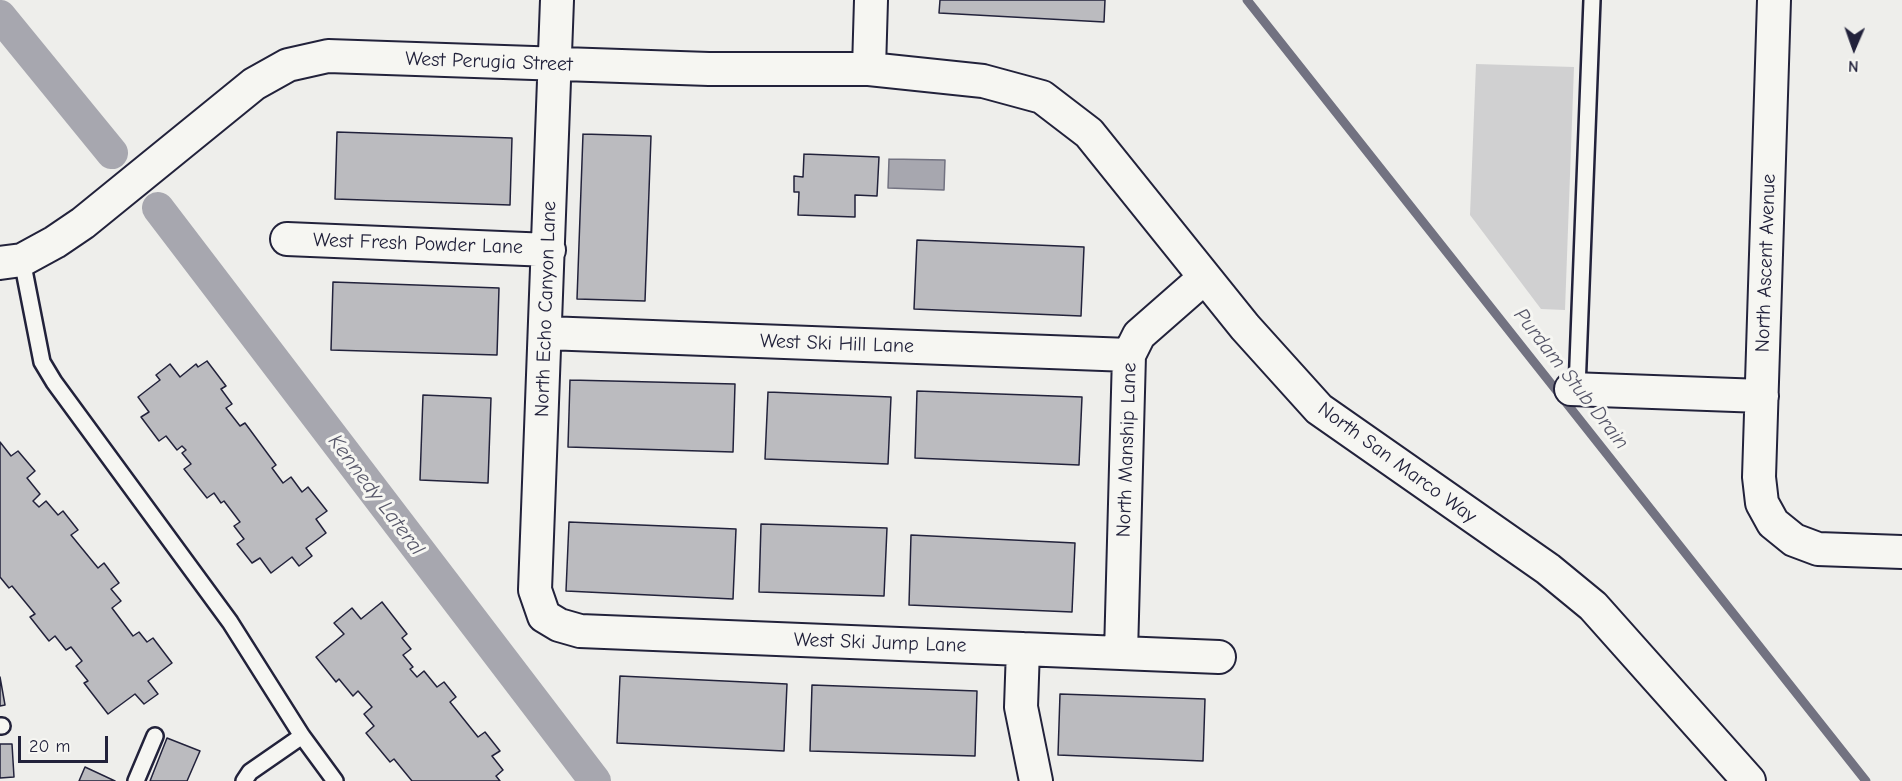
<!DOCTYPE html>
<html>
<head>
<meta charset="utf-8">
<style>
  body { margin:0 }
  #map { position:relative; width:1902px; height:781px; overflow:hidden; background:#eeeeeb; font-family:"Comic Neue",sans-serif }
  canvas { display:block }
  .north { position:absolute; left:1824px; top:18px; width:60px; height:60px; -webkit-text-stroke:4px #f6f6f2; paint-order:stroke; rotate:182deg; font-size:16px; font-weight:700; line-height:24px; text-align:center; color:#22223b }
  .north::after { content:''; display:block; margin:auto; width:21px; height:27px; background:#22223b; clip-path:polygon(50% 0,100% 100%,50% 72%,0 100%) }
  .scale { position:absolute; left:18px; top:736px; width:90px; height:27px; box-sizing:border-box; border:3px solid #22223b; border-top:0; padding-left:8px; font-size:18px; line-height:21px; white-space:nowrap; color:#22223b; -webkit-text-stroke:4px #f6f6f2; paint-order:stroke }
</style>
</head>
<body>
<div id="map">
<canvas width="1902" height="781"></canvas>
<div class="north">N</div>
<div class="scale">20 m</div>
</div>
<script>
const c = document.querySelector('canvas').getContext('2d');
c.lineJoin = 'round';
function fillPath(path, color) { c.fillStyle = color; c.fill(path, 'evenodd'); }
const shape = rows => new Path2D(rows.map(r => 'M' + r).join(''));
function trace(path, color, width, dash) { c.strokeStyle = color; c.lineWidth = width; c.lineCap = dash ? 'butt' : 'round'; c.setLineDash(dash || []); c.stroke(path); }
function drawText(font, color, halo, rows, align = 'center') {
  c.font = font + ' "Comic Neue",sans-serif'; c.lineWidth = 6; c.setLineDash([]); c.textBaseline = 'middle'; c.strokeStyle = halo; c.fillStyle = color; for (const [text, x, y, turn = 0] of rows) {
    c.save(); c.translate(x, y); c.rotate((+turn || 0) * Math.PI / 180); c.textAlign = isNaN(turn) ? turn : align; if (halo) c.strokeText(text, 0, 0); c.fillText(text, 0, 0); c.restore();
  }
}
fillPath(shape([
  [1476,64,1574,67,1565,310,1541,309,1470,215]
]), '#d0d0d1');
const water = shape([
  [889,159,945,160,944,190,888,188,889,159]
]);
fillPath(water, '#a7a7af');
trace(water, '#727281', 1.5);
trace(shape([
  [1247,0,1866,781]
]), '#727281', 9);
trace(shape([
  [0,16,112,153],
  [158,208,595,781]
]), '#a7a7af', 32);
const building = shape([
  [940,0,1105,0,1104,22,939,13,940,0],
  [337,132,512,138,510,205,335,199,337,132],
  [583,134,651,136,645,301,577,299,583,134],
  [804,154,879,157,877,196,855,195,855,217,798,215,799,192,794,192,794,176,803,177,804,154],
  [917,240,1084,247,1081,316,914,309,917,240],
  [333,282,499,288,497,355,331,350,333,282],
  [207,361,226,386,221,389,232,404,226,408,240,426,245,423,276,465,272,468,283,483,291,477,302,492,308,487,327,511,316,519,326,533,306,548,312,556,299,566,292,557,271,573,260,558,252,563,237,544,244,539,234,526,240,522,224,501,221,503,214,493,207,498,184,469,191,464,182,453,186,450,182,446,177,450,166,436,159,441,141,417,149,412,138,397,160,380,156,375,170,364,180,377,196,364,198,367,207,361],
  [570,380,735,384,733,452,568,447,570,380],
  [917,391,1082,397,1079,465,915,458,917,391],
  [768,392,891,397,888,464,765,459,768,392],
  [423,395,491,398,488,483,420,480,423,395],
  [0,442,11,456,18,451,35,471,27,478,40,494,33,501,39,507,46,501,58,515,63,511,78,530,71,535,98,568,104,563,119,583,111,589,121,601,112,608,133,636,139,632,147,642,153,638,172,663,148,681,158,694,144,704,135,694,108,714,84,683,88,681,76,666,82,661,71,647,66,650,55,636,49,641,30,617,35,614,12,586,9,588,0,577,0,442],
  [569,522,736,529,733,599,566,591,569,522],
  [761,524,887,528,884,596,759,592,761,524],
  [911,535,1075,543,1072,612,909,605,911,535],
  [382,602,407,634,402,638,411,649,403,655,413,667,410,669,417,677,424,671,437,687,444,682,456,697,450,702,478,737,485,732,500,751,492,756,503,770,496,776,500,781,412,781,394,759,390,762,366,733,374,726,364,714,372,707,358,691,353,696,339,679,336,682,316,657,344,634,334,623,352,608,361,619,382,602],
  [620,676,787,684,784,751,617,743,620,676],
  [0,677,5,705,0,706,0,677],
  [812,685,977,691,975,756,810,751,812,685],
  [1060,694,1205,699,1203,761,1058,755,1060,694],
  [167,738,200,751,187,781,150,781,167,738],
  [0,744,12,744,14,777,0,778,0,744],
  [85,767,115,781,79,781,85,767]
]);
fillPath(building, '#bbbbbf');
trace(building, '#22223b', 1.5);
const lane = shape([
  [22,260,42,362,54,382,230,622,302,736,335,781],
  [1577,389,1592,0],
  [0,726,2,726],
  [136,781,155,736],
  [244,781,250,772,302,736]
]);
const street = shape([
  [557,0,535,590,544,616,559,625,580,631,1219,657],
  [1774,0,1759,477,1762,503,1773,523,1794,540,1818,549,1902,552],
  [869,69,871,0],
  [287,239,549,250],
  [0,263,22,260,55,242,83,223,254,84,288,65,328,56,709,69,869,69,983,81,1042,97,1089,133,1245,327,1319,409,1548,569,1593,606,1749,781],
  [546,333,1129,355],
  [1571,389,1762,396],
  [1023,649,1021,707,1036,781],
  [1121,653,1129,355,1139,335,1204,278]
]);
trace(lane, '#22223b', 20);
trace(street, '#22223b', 36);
trace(lane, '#f6f6f2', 15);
trace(street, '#f6f6f2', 32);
drawText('20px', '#22223b', '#f6f6f2', [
  ["West Perugia Street",489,62,2],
  ["West Fresh Powder Lane",418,244,2],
  ["North Ascent Avenue",1766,263,-88],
  ["North Echo Canyon Lane",546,309,-88],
  ["West Ski Hill Lane",837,344,2],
  ["North Manship Lane",1127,450,-88],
  ["North San Marco Way",1397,463,36],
  ["West Ski Jump Lane",880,643,2]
]);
drawText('italic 21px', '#575769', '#f6f6f2', [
  ["Purdam Stub Drain",1571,379,52],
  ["Kennedy Lateral",376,495,53]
]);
</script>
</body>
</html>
